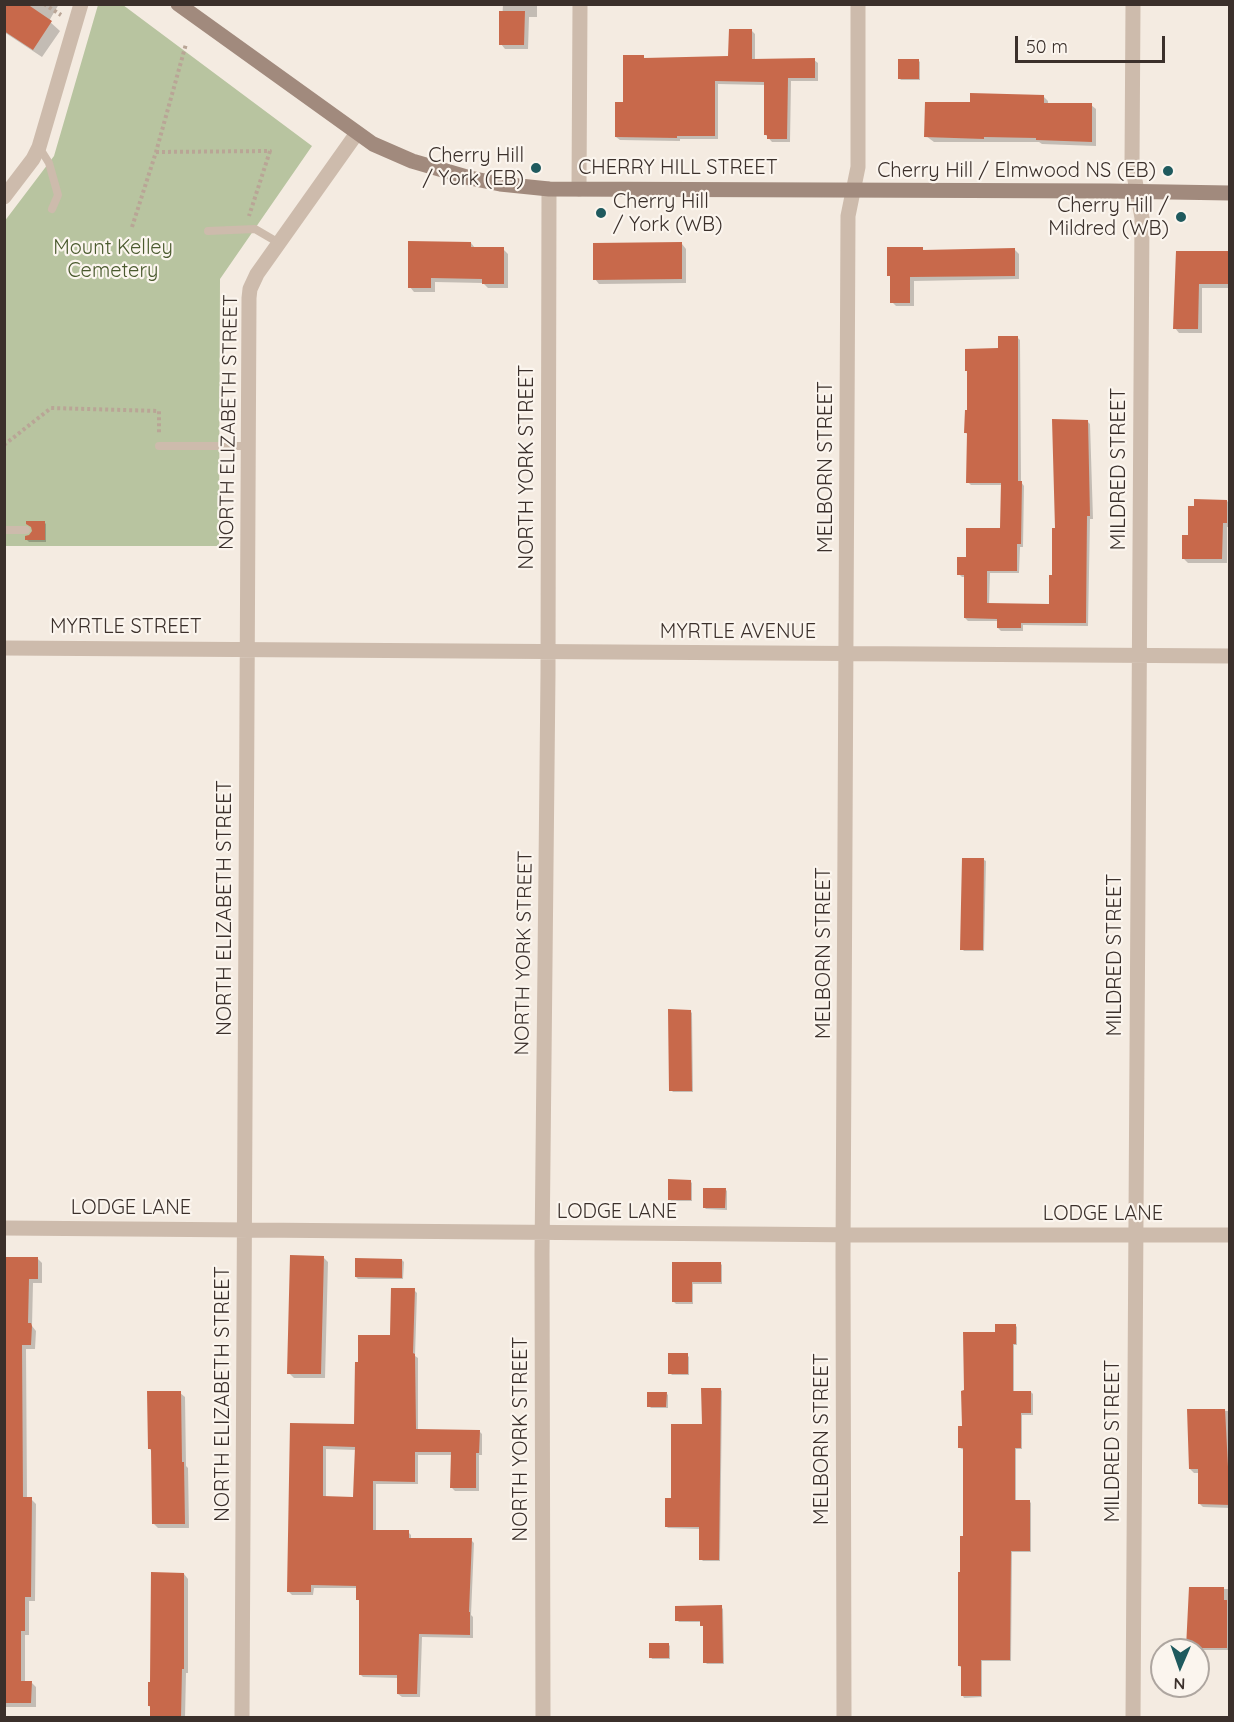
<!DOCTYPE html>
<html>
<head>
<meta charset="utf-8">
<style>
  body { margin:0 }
  #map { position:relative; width:1234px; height:1722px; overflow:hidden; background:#f4ebe1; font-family:Quicksand,sans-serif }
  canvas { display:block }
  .frame { position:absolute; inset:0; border:6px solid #3b302b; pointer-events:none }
  .north { position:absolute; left:1150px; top:1638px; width:60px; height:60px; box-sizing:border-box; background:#fbf5ee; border:2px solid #aea6a0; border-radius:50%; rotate:182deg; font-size:16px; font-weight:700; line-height:24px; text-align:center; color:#3b302b }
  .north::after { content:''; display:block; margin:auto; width:21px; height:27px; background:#1f5a5e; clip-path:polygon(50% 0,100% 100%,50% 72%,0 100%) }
  .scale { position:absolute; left:1015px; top:36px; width:150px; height:27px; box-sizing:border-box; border:3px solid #3b302b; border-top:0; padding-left:8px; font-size:18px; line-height:21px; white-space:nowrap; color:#3b302b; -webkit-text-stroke:4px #fbf5ee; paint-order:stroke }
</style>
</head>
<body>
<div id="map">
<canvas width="1234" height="1722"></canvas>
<div class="frame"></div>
<div class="north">N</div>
<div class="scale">50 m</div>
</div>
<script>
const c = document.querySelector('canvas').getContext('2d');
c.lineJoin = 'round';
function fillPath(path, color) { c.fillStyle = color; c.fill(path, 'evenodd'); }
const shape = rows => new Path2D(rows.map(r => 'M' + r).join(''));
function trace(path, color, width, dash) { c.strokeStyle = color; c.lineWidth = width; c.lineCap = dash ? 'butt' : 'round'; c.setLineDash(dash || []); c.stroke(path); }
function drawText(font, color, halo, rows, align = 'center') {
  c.font = font + ' Quicksand,sans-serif'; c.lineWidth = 4.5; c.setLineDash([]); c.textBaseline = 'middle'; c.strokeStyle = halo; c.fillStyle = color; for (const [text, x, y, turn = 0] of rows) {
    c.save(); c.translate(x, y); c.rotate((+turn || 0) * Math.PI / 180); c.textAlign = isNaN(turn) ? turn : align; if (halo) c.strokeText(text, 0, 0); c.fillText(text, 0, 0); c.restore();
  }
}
fillPath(shape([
  [98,5,123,5,312,146,220,279,219,546,5,546,4,222,54,156]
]), '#b8c4a0');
fillPath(shape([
  [4,4,59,4,49,21,60,31,42,57,4,32],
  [503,4,537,4,537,17,529,17,528,49,505,49,501,44],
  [752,31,755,34,755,60,814,60,818,63,818,81,791,81,790,142,772,142,765,134,766,85,718,84,718,139,680,139,680,141,620,140,616,137,624,104,643,57,646,59,730,57],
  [918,60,920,62,920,80,901,80,899,78],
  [1043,96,1048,101,1048,104,1091,105,1096,109,1096,146,1042,144,1039,142,934,142,926,136,971,104],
  [471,243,475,248,503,249,508,254,508,288,488,288,483,283,435,282,435,292,414,292,410,287],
  [682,244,686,249,686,283,599,284,595,279],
  [922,249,925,251,1015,250,1019,254,1019,279,914,281,914,306,896,306,892,302,892,278,889,275],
  [1177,252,1230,253,1230,288,1202,288,1202,333,1179,333,1175,328],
  [1017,337,1020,340,1021,482,1024,486,1023,547,1020,547,1019,573,990,573,989,605,1050,605,1056,530,1087,421,1090,424,1093,519,1090,519,1088,626,1023,625,1023,631,1001,631,998,628,998,621,968,621,965,618,966,577,962,577,959,574,967,559,1001,530,1002,485,971,485,968,482,968,435,966,433,969,411,1000,350],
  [1227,501,1230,504,1230,527,1227,527,1227,563,1188,563,1184,559,1189,537],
  [44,522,46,524,46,542,29,542,27,540],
  [984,860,986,861,984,951,964,951,962,949],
  [690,1011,692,1013,693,1092,673,1092,671,1090],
  [690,1181,692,1183,692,1201,671,1201,670,1199],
  [725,1189,727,1191,727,1210,706,1209,704,1207],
  [323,1257,328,1262,325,1378,294,1378,289,1373],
  [4,1258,38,1259,42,1263,42,1283,33,1283,32,1326,36,1331,35,1349,26,1349,27,1499,31,1499,36,1504,35,1601,29,1601,29,1635,25,1635,25,1682,31,1682,36,1687,36,1707,4,1707],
  [402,1260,404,1262,403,1279,358,1279,356,1277],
  [674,1263,720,1263,722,1265,722,1284,693,1284,693,1304,676,1304,674,1302],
  [414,1290,417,1293,415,1356,418,1358,418,1431,479,1431,482,1434,482,1455,479,1455,479,1491,455,1491,452,1488,452,1455,418,1455,418,1484,376,1484,376,1532,408,1532,411,1535,411,1539,471,1540,474,1543,471,1615,473,1617,473,1638,422,1637,420,1697,402,1697,398,1694,398,1678,363,1677,360,1674,360,1602,358,1599,358,1588,314,1588,313,1595,292,1595,288,1591,292,1425,356,1426,359,1363,392,1336],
  [326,1449,356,1450,355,1498,326,1498],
  [1015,1325,1017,1327,1017,1345,1014,1345,1014,1392,1031,1392,1033,1394,1033,1415,1022,1415,1022,1449,1016,1449,1016,1501,1029,1501,1031,1503,1031,1552,1012,1552,1011,1661,982,1661,982,1697,964,1698,963,1696,961,1667,959,1666,964,1537,964,1450,960,1448,965,1392,996,1333],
  [687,1355,689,1357,689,1375,672,1375,670,1373],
  [720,1389,722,1391,720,1561,703,1561,701,1559,701,1529,668,1528,667,1527,672,1500,703,1425],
  [180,1393,185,1397,186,1466,188,1468,189,1528,158,1528,153,1523,152,1452,150,1449],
  [666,1393,668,1395,668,1408,651,1408,649,1406],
  [1189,1411,1230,1411,1230,1508,1203,1507,1200,1504,1200,1473,1194,1473,1190,1469],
  [184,1574,188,1579,188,1673,186,1673,185,1718,152,1718,152,1708,149,1706,152,1683],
  [1190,1589,1230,1589,1229,1650,1190,1650,1188,1647],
  [721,1607,723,1609,724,1664,707,1664,705,1662,704,1627,702,1622,679,1622,677,1620],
  [668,1644,670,1646,670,1659,652,1659,651,1657]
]), '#0003');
fillPath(shape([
  [4,4,27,4,52,21,33,50,4,31],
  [499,11,525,11,524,45,499,45],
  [729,29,752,29,752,59,815,58,815,78,788,78,787,139,767,139,767,135,764,135,764,82,715,81,715,136,677,136,677,138,615,137,615,102,623,102,623,55,644,55,644,58,728,56],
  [898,59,919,59,919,79,898,79],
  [970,93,1044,95,1044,103,1092,103,1092,142,1036,140,1036,138,984,137,984,139,924,137,925,102,970,102],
  [408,241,471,242,471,247,504,247,504,284,482,284,482,279,431,278,431,288,408,288],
  [682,242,682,279,593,280,593,243],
  [887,247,923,247,923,250,1015,248,1015,276,910,277,910,303,890,303,890,276,887,276],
  [1176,251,1230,251,1230,284,1199,284,1198,329,1173,329],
  [998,336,1018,336,1018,481,1022,481,1021,544,1017,544,1017,571,987,571,987,603,1049,604,1049,575,1052,575,1052,528,1055,528,1052,419,1088,420,1090,516,1087,516,1086,623,1021,623,1021,628,997,628,997,619,964,618,964,575,957,575,957,557,966,557,966,528,1000,528,1001,483,966,483,967,433,964,433,965,410,967,410,967,371,965,371,965,349,998,348],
  [1194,499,1227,500,1227,523,1223,523,1222,559,1182,559,1182,535,1188,535,1188,506,1194,506],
  [26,521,45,521,45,540,25,540,25,536,29,535,32,531,31,527,26,524],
  [962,858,984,858,983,950,960,950],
  [668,1009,691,1010,692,1091,669,1091],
  [668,1179,691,1180,691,1200,668,1200],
  [703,1188,726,1188,725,1208,703,1208],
  [290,1255,324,1256,321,1374,287,1374],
  [4,1257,38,1257,38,1279,29,1279,28,1323,31,1323,32,1326,31,1345,22,1345,23,1497,32,1497,31,1597,25,1597,25,1631,21,1631,21,1681,32,1681,31,1703,4,1703],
  [355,1258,402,1259,402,1278,355,1277],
  [672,1262,721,1262,721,1282,692,1282,692,1302,672,1302],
  [391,1288,415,1288,413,1353,415,1354,416,1429,480,1430,479,1453,476,1453,476,1488,450,1488,451,1452,415,1452,415,1482,373,1481,373,1530,409,1530,409,1538,472,1538,469,1612,470,1612,470,1635,419,1634,417,1694,397,1694,397,1675,359,1675,359,1600,356,1600,356,1586,311,1585,311,1592,287,1592,290,1423,354,1424,355,1362,358,1362,358,1335,390,1335],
  [323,1446,355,1447,353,1497,323,1496],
  [995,1324,1016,1324,1016,1344,1013,1344,1013,1391,1031,1391,1031,1413,1021,1413,1021,1448,1015,1448,1015,1500,1030,1500,1030,1551,1011,1551,1010,1660,981,1660,981,1696,961,1696,961,1666,958,1666,958,1572,960,1572,960,1536,963,1536,963,1448,958,1448,958,1426,962,1426,961,1391,964,1390,963,1332,995,1332],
  [668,1353,688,1353,688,1374,668,1374],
  [701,1388,721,1388,719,1560,699,1560,699,1527,665,1527,665,1498,671,1498,671,1424,702,1424],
  [147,1391,181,1391,182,1462,184,1462,185,1524,152,1524,151,1449,148,1449],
  [647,1392,667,1392,666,1407,647,1407],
  [1187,1409,1225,1409,1230,1505,1198,1504,1198,1469,1189,1469],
  [151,1572,184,1573,184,1669,182,1669,181,1718,150,1718,150,1706,148,1706,148,1682,150,1682],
  [1189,1587,1224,1587,1224,1600,1227,1600,1227,1648,1186,1648],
  [722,1605,723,1663,703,1663,703,1626,700,1626,700,1621,675,1621,675,1606],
  [649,1643,669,1643,669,1658,649,1658]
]), '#c8694b');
trace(shape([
  [44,4,61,15],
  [156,152,270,151,249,216],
  [132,227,156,152,186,44],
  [4,445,51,408,159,411,159,433]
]), '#b9a596', 4, [3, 3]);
trace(shape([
  [39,147,49,163,58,195,52,209],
  [208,231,255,229,279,243],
  [159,446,248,446],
  [4,530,26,530]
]), '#cdbbac', 8);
trace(shape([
  [1133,4,1132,164,1142,218,1133,1718],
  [579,189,580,4],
  [4,197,33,159,39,147,81,4],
  [4,648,1230,656],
  [4,1228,867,1235,1230,1235],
  [242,1718,249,298,250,289,257,274,357,133],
  [543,1718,542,1253,548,673,549,189],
  [844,1718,843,1255,848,216,858,167,858,4]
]), '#cdbbac', 15);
trace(shape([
  [178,4,373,144,412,161,470,178,500,184,549,189,1110,191,1230,193]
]), '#a18a7d', 15);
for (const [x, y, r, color] of [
  [536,168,6,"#1f5a5e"],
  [1168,171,6,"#1f5a5e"],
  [601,213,6,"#1f5a5e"],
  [1181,217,6,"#1f5a5e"]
]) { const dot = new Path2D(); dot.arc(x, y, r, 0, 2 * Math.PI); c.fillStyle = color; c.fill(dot); trace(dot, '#fbf5ee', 2); }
drawText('20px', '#3b302b', '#fbf5ee', [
  ["Cherry Hill",524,156],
  ["/ York (EB)",524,179],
  ["Cherry Hill / Elmwood NS (EB)",1156,171],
  ["Cherry Hill",613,202,"left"],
  ["/ York (WB)",613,225,"left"],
  ["Cherry Hill /",1169,206],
  ["Mildred (WB)",1169,229]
], 'right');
drawText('20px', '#3b302b', '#fbf5ee', [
  ["CHERRY HILL STREET",678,168],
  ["NORTH ELIZABETH STREET",229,422,-89],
  ["NORTH YORK STREET",527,467,-90],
  ["MELBORN STREET",826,467,-90],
  ["MILDRED STREET",1119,469,-90],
  ["MYRTLE STREET",126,627],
  ["MYRTLE AVENUE",738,632],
  ["NORTH ELIZABETH STREET",225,908,-90],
  ["NORTH YORK STREET",524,953,-89],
  ["MELBORN STREET",824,953,-90],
  ["MILDRED STREET",1115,955,-90],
  ["LODGE LANE",131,1208],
  ["LODGE LANE",617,1212],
  ["LODGE LANE",1103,1214],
  ["NORTH ELIZABETH STREET",223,1394,-90],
  ["NORTH YORK STREET",521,1439,-90],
  ["MELBORN STREET",822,1439,-90],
  ["MILDRED STREET",1113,1441,-90]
]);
drawText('20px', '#4a5a2e', '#fbf5ee', [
  ["Mount Kelley",113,248],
  ["Cemetery",113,271]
]);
</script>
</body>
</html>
